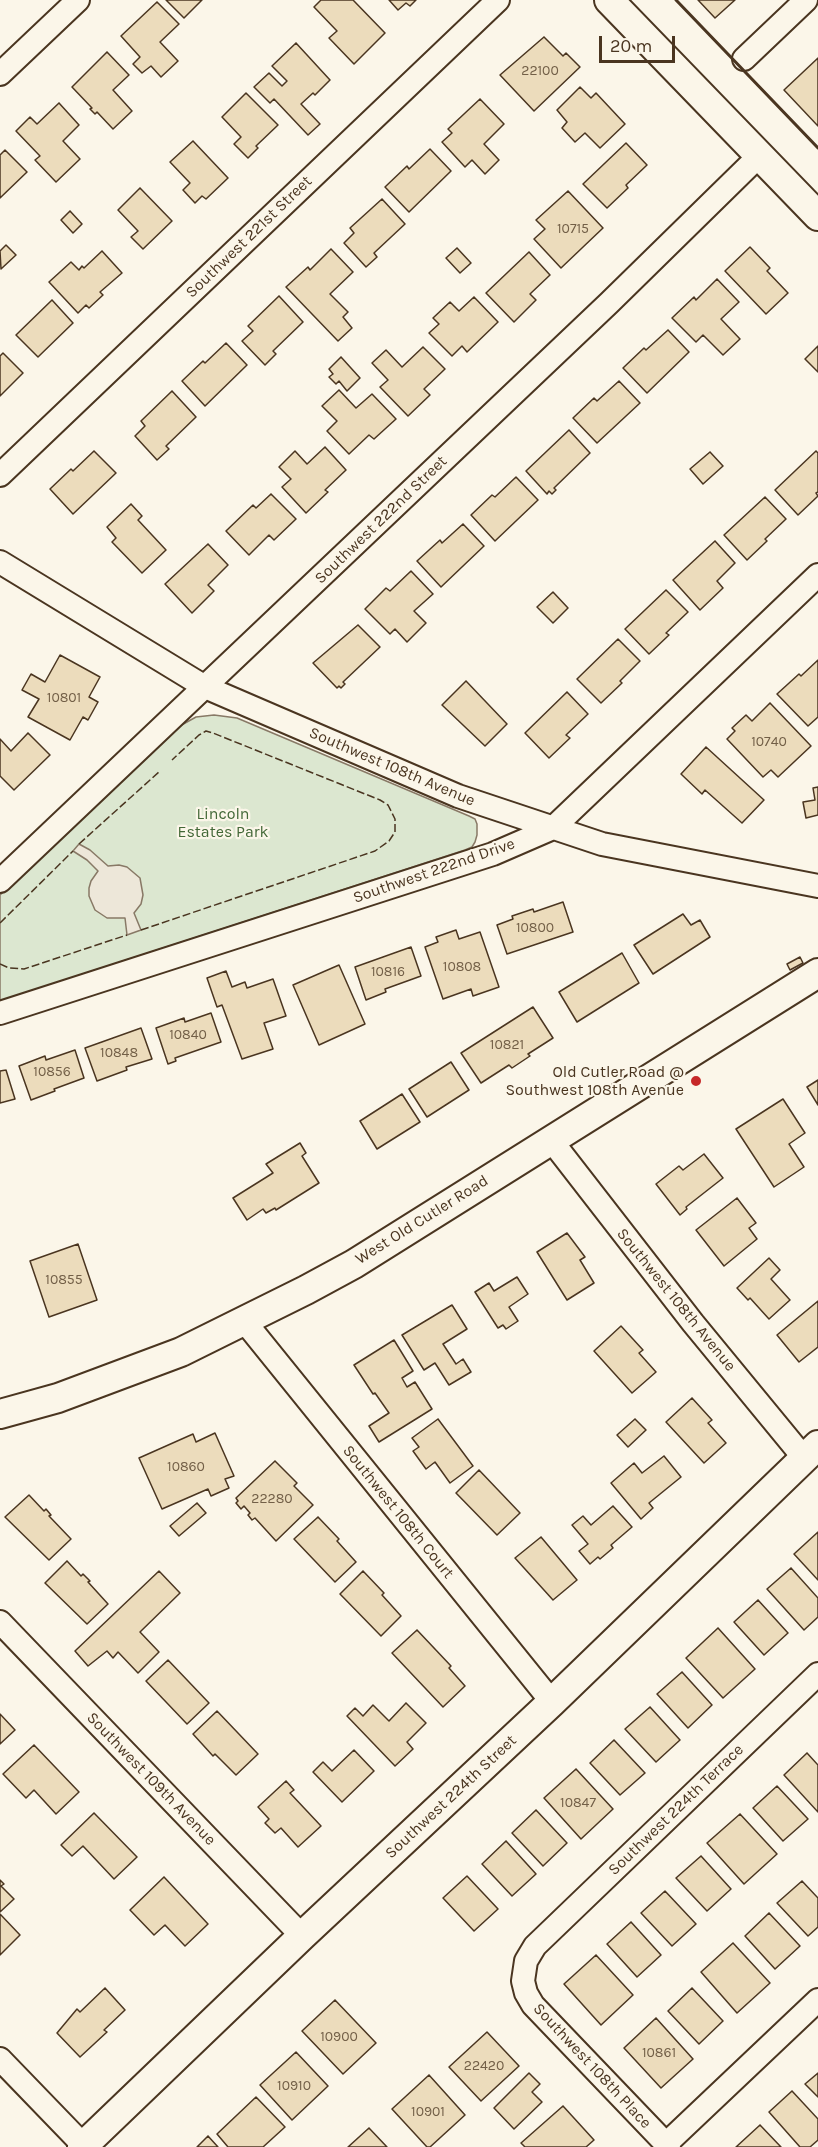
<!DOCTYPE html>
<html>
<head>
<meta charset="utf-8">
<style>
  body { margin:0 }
  #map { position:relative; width:818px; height:2147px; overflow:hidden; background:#fbf6e9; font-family:Karla,sans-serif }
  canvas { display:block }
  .scale { position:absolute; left:599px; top:36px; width:76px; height:27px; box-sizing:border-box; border:3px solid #4a3520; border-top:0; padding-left:8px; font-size:18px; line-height:21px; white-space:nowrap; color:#4a3520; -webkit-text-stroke:4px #fbf6e9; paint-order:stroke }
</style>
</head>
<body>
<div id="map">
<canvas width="818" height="2147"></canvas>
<div class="scale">20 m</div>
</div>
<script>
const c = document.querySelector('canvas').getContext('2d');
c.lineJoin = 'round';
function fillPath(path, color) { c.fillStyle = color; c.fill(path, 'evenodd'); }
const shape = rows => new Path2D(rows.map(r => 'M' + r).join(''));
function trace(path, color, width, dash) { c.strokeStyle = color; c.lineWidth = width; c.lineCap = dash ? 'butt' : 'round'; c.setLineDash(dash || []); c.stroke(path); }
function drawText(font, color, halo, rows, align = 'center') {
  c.font = font + ' Karla,sans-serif'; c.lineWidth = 4.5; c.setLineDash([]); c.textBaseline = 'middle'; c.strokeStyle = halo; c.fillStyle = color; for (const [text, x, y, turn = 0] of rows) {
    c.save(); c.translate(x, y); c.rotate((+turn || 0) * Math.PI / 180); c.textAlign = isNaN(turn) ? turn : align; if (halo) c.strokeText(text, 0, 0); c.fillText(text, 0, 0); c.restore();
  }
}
const green = shape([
  [214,715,237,718,469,816,475,819,477,824,477,835,475,842,472,847,465,850,0,1001,0,895,178,727,196,717,214,715]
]);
fillPath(green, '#dce7d0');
trace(green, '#887966', 1.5);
const parking = shape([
  [79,844,90,850,108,866,119,865,127,867,140,878,143,895,141,904,134,913,141,930,127,935,125,918,107,918,95,910,89,896,89,888,91,881,98,871,87,860,73,851,79,844]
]);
fillPath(parking, '#ede7d9');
trace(parking, '#887966', 1.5);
const building = shape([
  [166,0,202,0,184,18,166,0],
  [321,0,353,0,385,33,354,64,329,38,337,31,314,7,321,0],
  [389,0,416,0,410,6,406,3,398,10,389,0],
  [698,0,735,0,715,18,698,0],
  [157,2,179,24,160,42,178,61,161,77,151,66,142,73,133,64,140,57,121,36,157,2],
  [544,37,563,56,566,53,580,67,534,111,500,75,544,37],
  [296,43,330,80,315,95,313,93,301,104,320,124,308,135,274,99,270,103,254,87,269,73,282,86,287,81,272,66,296,43],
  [107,52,129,75,113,90,132,111,113,129,97,112,95,114,90,109,92,108,72,87,107,52],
  [818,58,818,126,784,90,818,58],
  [580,87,591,98,596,93,625,124,600,148,585,133,575,142,562,128,567,122,557,110,580,87],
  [246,93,278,125,256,146,258,148,248,158,234,144,241,137,222,117,246,93],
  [480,99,504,124,484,144,499,160,485,174,472,160,465,167,442,142,452,133,448,129,480,99],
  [59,103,79,125,63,141,80,159,56,182,35,160,40,156,16,131,30,117,37,124,59,103],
  [193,141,228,178,206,199,202,196,195,203,183,190,190,183,170,162,193,141],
  [626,143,647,165,626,185,628,188,607,208,583,184,626,143],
  [430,149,451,171,409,212,385,187,407,166,409,169,430,149],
  [5,150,27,172,0,198,0,155,5,150],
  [140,188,172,221,143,249,131,237,138,231,118,210,140,188],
  [568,191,603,228,561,268,534,239,545,229,536,220,568,191],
  [382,199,405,224,374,253,377,257,366,267,344,243,354,233,350,228,382,199],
  [70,211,82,224,73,233,61,220,70,211],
  [6,245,16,255,1,269,0,251,6,245],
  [750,247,770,268,767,271,788,293,766,314,725,271,750,247],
  [457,248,471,263,460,273,446,258,457,248],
  [331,249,353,272,330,294,348,312,343,317,352,328,338,341,286,287,308,267,310,270,331,249],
  [102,251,122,273,100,292,103,295,89,308,86,305,78,313,49,282,71,262,79,270,82,266,84,268,102,251],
  [529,252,550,275,530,294,536,300,514,322,486,293,529,252],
  [717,279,739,302,721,319,740,339,723,355,703,335,696,342,672,318,694,297,696,300,717,279],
  [279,296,303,322,273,351,276,354,265,365,242,341,253,331,248,326,279,296],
  [474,297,498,322,467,352,462,346,452,356,429,333,439,324,433,318,450,302,459,311,474,297],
  [52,300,73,323,38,357,16,335,52,300],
  [668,330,689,352,647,393,623,368,644,348,646,350,668,330],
  [226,343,247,365,205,406,182,381,203,361,205,363,226,343],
  [818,346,818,372,805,359,818,346],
  [423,347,445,369,424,389,430,395,408,416,380,387,388,380,372,363,386,350,402,367,423,347],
  [3,353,23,373,0,396,0,356,3,353],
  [341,357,360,378,347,391,339,381,336,384,329,377,333,374,329,369,341,357],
  [619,381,640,403,597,443,573,418,594,398,597,401,619,381],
  [339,390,356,408,372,394,396,419,374,439,369,435,349,454,327,431,337,421,322,406,339,390],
  [172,391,196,417,166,446,169,449,157,460,135,436,145,426,141,421,172,391],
  [569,430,590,453,554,488,556,490,552,494,549,491,547,494,526,471,569,430],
  [325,447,346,470,325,490,328,492,306,513,282,487,291,479,279,467,295,451,307,464,325,447],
  [94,451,116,473,73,514,50,489,71,469,73,471,94,451],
  [816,451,818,453,818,492,816,493,818,496,798,515,775,490,816,451],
  [710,452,723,466,703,484,690,469,710,452],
  [516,477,538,500,495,541,471,515,492,495,495,497,516,477],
  [271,494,296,519,274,540,269,535,249,555,226,531,253,505,256,508,271,494],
  [765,497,786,519,765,539,767,541,747,560,724,535,765,497],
  [131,504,142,516,138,520,166,550,142,573,112,542,116,538,107,527,131,504],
  [463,524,484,546,441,587,417,561,440,540,442,543,463,524],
  [715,541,735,563,717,581,723,588,700,610,673,580,715,541],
  [208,544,228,565,208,585,214,591,192,613,165,584,208,544],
  [411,571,433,594,414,611,426,623,407,642,395,629,390,634,365,609,386,588,390,591,411,571],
  [666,590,688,612,666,633,669,635,649,654,625,629,666,590],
  [553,592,568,608,553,623,537,607,553,592],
  [358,625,380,647,343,682,345,684,341,688,339,686,337,688,313,663,358,625],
  [618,639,640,661,620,681,622,683,601,703,577,679,618,639],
  [60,655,100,677,89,697,98,702,88,720,83,717,70,740,28,717,39,699,22,690,31,674,45,682,60,655],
  [818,660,818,717,808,726,777,694,799,674,801,676,818,660],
  [466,681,507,724,485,746,442,705,466,681],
  [567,692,588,714,566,735,570,738,549,758,525,733,567,692],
  [770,703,811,746,778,777,771,770,763,777,727,739,735,731,732,728,746,715,752,721,770,703],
  [28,733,50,755,14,790,0,776,0,739,11,751,28,733],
  [706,747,764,800,742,823,705,790,702,794,681,774,706,747],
  [818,787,818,815,806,818,803,802,815,800,813,788,818,787],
  [563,902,573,932,507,954,497,925,513,919,512,916,533,909,534,912,563,902],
  [683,914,691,925,700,920,710,937,653,974,634,945,683,914],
  [456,930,459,939,480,932,499,987,473,996,471,989,443,999,425,947,438,942,436,937,456,930],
  [411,947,421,976,385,989,386,992,366,1000,355,967,411,947],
  [622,953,639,983,577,1022,559,992,622,953],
  [800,957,803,963,790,970,787,964,800,957],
  [339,965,365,1024,319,1045,293,985,339,965],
  [226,971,232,987,245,982,247,988,273,979,286,1016,264,1023,273,1049,242,1059,222,1005,217,1007,207,978,226,971],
  [533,1007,553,1038,528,1054,530,1056,512,1068,509,1065,481,1083,461,1053,533,1007],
  [211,1013,221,1042,175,1058,176,1061,168,1064,156,1028,184,1018,185,1022,211,1013],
  [141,1028,152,1059,126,1067,127,1070,97,1081,85,1048,141,1028],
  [75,1050,84,1078,54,1089,55,1091,31,1100,19,1066,45,1056,46,1060,75,1050],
  [451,1062,469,1090,427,1117,409,1089,451,1062],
  [6,1070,15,1099,0,1103,0,1071,6,1070],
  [818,1080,818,1105,807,1087,818,1080],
  [402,1094,420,1122,377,1149,360,1121,402,1094],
  [783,1099,805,1133,789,1144,804,1167,774,1187,736,1129,783,1099],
  [300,1143,306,1153,302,1156,319,1183,276,1210,275,1208,266,1213,263,1209,247,1220,233,1198,273,1173,266,1164,300,1143],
  [704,1154,723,1178,686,1207,687,1209,680,1215,656,1184,679,1166,683,1170,704,1154],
  [737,1198,756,1223,749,1228,757,1239,724,1266,696,1230,737,1198],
  [567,1233,585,1257,580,1260,594,1283,567,1300,537,1252,567,1233],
  [78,1244,97,1300,49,1317,30,1261,78,1244],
  [769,1258,780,1270,771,1279,790,1300,769,1319,750,1298,748,1300,737,1288,769,1258],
  [517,1277,528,1294,509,1307,518,1321,506,1329,503,1325,498,1328,475,1292,489,1283,494,1291,517,1277],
  [818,1301,818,1347,799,1362,777,1335,818,1301],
  [452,1305,467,1329,443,1344,456,1364,463,1359,471,1372,449,1385,435,1363,424,1370,402,1335,452,1305],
  [621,1326,643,1350,639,1353,656,1372,632,1393,594,1351,621,1326],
  [394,1340,413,1371,402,1378,407,1387,415,1382,432,1409,379,1442,369,1426,389,1413,375,1393,373,1394,354,1365,394,1340],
  [692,1398,712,1420,708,1423,726,1443,704,1463,666,1422,692,1398],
  [438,1419,473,1466,450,1483,435,1462,426,1469,413,1451,419,1447,412,1438,438,1419],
  [635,1419,646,1430,628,1447,617,1435,635,1419],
  [215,1433,234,1476,225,1479,229,1488,211,1496,208,1489,162,1509,139,1458,193,1434,196,1442,215,1433],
  [664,1456,681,1477,649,1503,653,1508,641,1519,611,1483,634,1463,642,1473,664,1456],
  [275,1461,297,1483,294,1486,313,1505,276,1541,255,1518,252,1520,248,1515,250,1513,244,1506,241,1509,236,1503,238,1501,236,1498,275,1461],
  [479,1470,520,1513,497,1535,456,1493,479,1470],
  [29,1495,44,1511,46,1509,51,1515,49,1516,71,1539,49,1560,5,1517,29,1495],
  [197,1503,206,1513,179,1536,170,1526,197,1503],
  [613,1506,632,1527,611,1545,613,1548,600,1559,598,1557,590,1564,579,1551,588,1544,572,1525,583,1516,591,1525,613,1506],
  [318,1517,339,1539,337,1541,356,1562,335,1582,294,1539,318,1517],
  [818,1532,818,1580,794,1554,818,1532],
  [541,1537,577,1580,553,1600,515,1558,541,1537],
  [67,1561,81,1576,83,1574,90,1581,88,1582,108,1604,87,1624,45,1583,67,1561],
  [791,1568,818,1598,818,1617,804,1630,767,1589,791,1568],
  [159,1571,180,1593,140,1632,159,1652,138,1673,118,1652,113,1658,107,1651,88,1666,75,1651,159,1571],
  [363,1571,384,1593,382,1595,401,1616,381,1636,340,1594,363,1571],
  [758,1600,788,1633,764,1655,734,1622,758,1600],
  [718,1628,755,1669,723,1698,686,1658,718,1628],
  [417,1630,451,1666,449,1668,465,1686,443,1707,392,1653,417,1630],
  [168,1660,209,1703,187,1724,146,1681,168,1660],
  [682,1672,712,1705,688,1728,657,1694,682,1672],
  [406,1703,426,1723,407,1742,413,1749,395,1766,347,1716,355,1708,363,1716,373,1705,389,1721,406,1703],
  [650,1707,680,1740,656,1762,625,1729,650,1707],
  [217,1711,258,1754,236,1775,215,1754,213,1756,193,1734,217,1711],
  [0,1714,15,1730,0,1744,0,1714],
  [614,1740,645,1773,620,1795,590,1763,614,1740],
  [34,1745,79,1792,56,1814,34,1790,26,1798,3,1774,34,1745],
  [354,1750,374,1771,342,1802,313,1772,323,1762,332,1771,354,1750],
  [807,1753,818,1765,818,1812,784,1775,807,1753],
  [576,1769,613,1809,581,1839,544,1798,576,1769],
  [286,1781,294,1790,290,1793,321,1826,298,1847,281,1828,275,1833,265,1823,269,1819,258,1807,286,1781],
  [777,1786,808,1819,783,1841,753,1808,777,1786],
  [536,1810,567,1843,543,1866,512,1833,536,1810],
  [94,1813,137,1857,114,1879,83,1846,72,1856,61,1845,94,1813],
  [740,1814,777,1854,744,1884,707,1843,740,1814],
  [506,1841,536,1874,512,1896,482,1864,506,1841],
  [701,1856,731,1889,707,1911,676,1878,701,1856],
  [467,1876,498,1909,474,1931,443,1898,467,1876],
  [164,1877,208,1924,185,1946,165,1925,154,1935,130,1910,164,1877],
  [0,1880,4,1884,1,1886,14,1899,0,1912,0,1880],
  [802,1881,818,1898,818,1927,808,1936,777,1903,802,1881],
  [665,1891,696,1924,672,1946,641,1913,665,1891],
  [769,1913,800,1946,775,1969,745,1936,769,1913],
  [0,1914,20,1935,0,1955,0,1914],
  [631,1922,661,1955,637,1977,607,1944,631,1922],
  [733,1943,770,1983,737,2013,701,1972,733,1943],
  [596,1955,633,1995,601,2025,564,1984,596,1955],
  [105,1988,125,2010,104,2030,107,2032,80,2057,57,2033,77,2009,80,2012,105,1988],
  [692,1988,723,2021,699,2044,668,2011,692,1988],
  [335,2000,376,2043,343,2074,302,2031,335,2000],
  [656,2018,693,2059,661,2088,624,2048,656,2018],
  [487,2032,519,2066,481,2101,449,2067,487,2032],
  [296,2052,328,2086,292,2120,260,2085,296,2052],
  [529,2073,540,2084,532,2092,542,2102,514,2129,494,2108,529,2073],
  [818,2073,818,2097,805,2084,818,2073],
  [429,2075,465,2115,430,2147,427,2147,392,2109,429,2075],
  [792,2091,818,2119,818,2140,810,2147,800,2147,769,2112,792,2091],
  [256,2097,285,2127,263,2147,228,2147,217,2134,256,2097],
  [563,2106,594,2140,586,2147,525,2147,521,2143,563,2106],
  [760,2125,781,2147,736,2147,760,2125],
  [369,2128,387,2147,348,2147,369,2128],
  [208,2136,218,2147,197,2147,208,2136]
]);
fillPath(building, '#ecdcbc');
trace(building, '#4a3520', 1.5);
const minor = shape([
  [744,59,806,0],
  [0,74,78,0],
  [0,475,498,0],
  [0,562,205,687,458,796,602,844,818,886],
  [0,881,609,303,760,155],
  [0,1013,493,854,553,828,818,575],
  [551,1140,693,1323,804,1458],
  [245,1322,552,1702],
  [0,1622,302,1936],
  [0,2059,85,2147],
  [666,2144,818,2000],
  [669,2147,533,2005,526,1993,523,1981,526,1961,535,1946,818,1674]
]);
const tertiary = shape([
  [609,0,818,216],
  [0,1414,58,1398,181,1352,306,1290,354,1264,818,973],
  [82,2147,302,1936,552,1702,818,1445]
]);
trace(minor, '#4a3520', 26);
trace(tertiary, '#4a3520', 32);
trace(minor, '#fbf6e9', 22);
trace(tertiary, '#fbf6e9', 28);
trace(shape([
  [79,844,160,771],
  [0,923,73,851],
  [141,930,375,851,389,841,395,832,395,819,388,805,380,800,213,733,206,731,199,735,172,760],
  [0,964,9,968,24,969,127,935]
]), '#4a3520', 1.5, [8, 3]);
trace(shape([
  [676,0,818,148]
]), '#4a3520', 3);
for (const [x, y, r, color] of [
  [696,1081,6,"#c62828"]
]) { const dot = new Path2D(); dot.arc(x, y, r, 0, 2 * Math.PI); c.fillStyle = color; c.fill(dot); trace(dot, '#fbf6e9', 2); }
drawText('14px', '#725f47', null, [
  ["22100",540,71],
  ["10715",573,229],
  ["10801",64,698],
  ["10740",769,742],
  ["10800",535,928],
  ["10808",462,967],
  ["10816",388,972],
  ["10840",188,1035],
  ["10821",507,1045],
  ["10848",119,1053],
  ["10856",52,1072],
  ["10855",64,1280],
  ["10860",186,1467],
  ["22280",272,1499],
  ["10847",578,1803],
  ["10900",339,2037],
  ["10861",659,2053],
  ["22420",484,2066],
  ["10910",294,2086],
  ["10901",428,2112]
]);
drawText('16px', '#4a3520', '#fbf6e9', [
  ["Southwest 221st Street",249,237,-44],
  ["Southwest 222nd Street",381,520,-44],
  ["Southwest 108th Avenue",392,767,23],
  ["Southwest 222nd Drive",434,871,-19],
  ["West Old Cutler Road",422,1220,-32],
  ["Southwest 108th Avenue",676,1300,51],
  ["Southwest 108th Court",398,1512,51],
  ["Southwest 109th Avenue",151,1779,46],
  ["Southwest 224th Street",451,1797,-43],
  ["Southwest 224th Terrace",676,1810,-44],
  ["Southwest 108th Place",592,2066,47]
]);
drawText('16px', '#436837', '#fbf6e9', [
  ["Lincoln",223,814],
  ["Estates Park",223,832]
]);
drawText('16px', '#4a3520', '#fbf6e9', [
  ["Old Cutler Road @",684,1072],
  ["Southwest 108th Avenue",684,1090]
], 'right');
</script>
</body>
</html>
